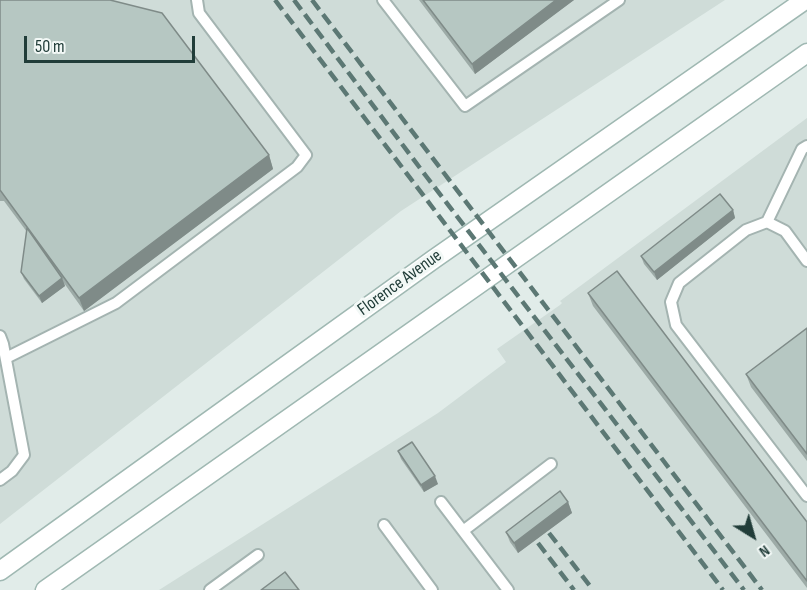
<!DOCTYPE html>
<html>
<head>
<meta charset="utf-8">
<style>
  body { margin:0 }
  #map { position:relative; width:807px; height:590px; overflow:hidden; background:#e1ece9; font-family:"Sofia Sans Condensed",sans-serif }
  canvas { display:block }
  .north { position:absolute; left:723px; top:506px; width:60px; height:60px; -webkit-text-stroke:4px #f2f8f6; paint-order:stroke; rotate:143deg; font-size:16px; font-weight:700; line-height:24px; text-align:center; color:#213d39 }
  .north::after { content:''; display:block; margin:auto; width:21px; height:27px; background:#213d39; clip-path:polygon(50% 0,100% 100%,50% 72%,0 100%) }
  .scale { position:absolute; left:24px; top:36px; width:171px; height:27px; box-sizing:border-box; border:3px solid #213d39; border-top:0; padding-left:8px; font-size:18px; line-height:21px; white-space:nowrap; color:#213d39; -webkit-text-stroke:4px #f2f8f6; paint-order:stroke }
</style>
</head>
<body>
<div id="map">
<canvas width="807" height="590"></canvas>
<div class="north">N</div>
<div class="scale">50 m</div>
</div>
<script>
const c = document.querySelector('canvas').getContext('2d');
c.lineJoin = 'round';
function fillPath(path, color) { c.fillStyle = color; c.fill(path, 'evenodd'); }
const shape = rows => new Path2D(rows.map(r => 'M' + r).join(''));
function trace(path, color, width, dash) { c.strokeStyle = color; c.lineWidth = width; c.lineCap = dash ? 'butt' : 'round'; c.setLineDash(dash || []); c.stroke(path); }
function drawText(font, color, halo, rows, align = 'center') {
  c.font = font + ' "Sofia Sans Condensed",sans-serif'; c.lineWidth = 6; c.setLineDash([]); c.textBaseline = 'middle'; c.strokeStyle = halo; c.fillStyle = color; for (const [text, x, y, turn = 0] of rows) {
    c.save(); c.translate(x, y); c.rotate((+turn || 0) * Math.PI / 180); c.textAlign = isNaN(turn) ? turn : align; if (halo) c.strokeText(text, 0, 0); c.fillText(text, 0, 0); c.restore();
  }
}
fillPath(shape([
  [0,0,725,0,401,211,0,524],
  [807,118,807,590,159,590,438,413,506,362,497,349,560,305,562,303,560,301]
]), '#cfdcd8');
const lane = shape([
  [383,0,465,106,619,0],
  [767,222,802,149,807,146],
  [807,261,785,231,767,222,746,230,679,283,671,302,676,325,807,496],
  [0,336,3,344,24,455,12,471,0,480],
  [6,358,116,303,297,167,306,155,199,13,197,0],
  [441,502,508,590],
  [384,525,432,590],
  [463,531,551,464],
  [210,590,258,555]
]);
const secondary = shape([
  [0,571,434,259,805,0],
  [45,590,807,53]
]);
trace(lane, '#a4b4b1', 14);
trace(secondary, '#9fb8b2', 21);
trace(lane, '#fff', 10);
trace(secondary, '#fff', 18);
trace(shape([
  [275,0,723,590],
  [294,0,426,176,744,590],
  [312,0,762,590],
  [549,533,593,590],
  [538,543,574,590]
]), '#5c7874', 4.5, [12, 6]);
fillPath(shape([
  [0,0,269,155,273,169,84,311,64,283,65,286,42,303,24,279,21,272,27,232,4,201,0,201],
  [419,0,574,0,475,74],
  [733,210,735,218,657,280,644,264,641,256],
  [588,293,807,522,807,588,593,306],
  [807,328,807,461,751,387,746,374],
  [398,451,438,484,424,492,401,459],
  [568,502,572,513,518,553,510,542,506,532]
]), '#9daba7');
fillPath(shape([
  [556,0,574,0,475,74,472,64],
  [269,155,273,169,84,311,79,298],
  [733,210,735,218,657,280,654,272],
  [62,278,65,286,42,303,39,296],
  [435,476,438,484,424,492,421,485],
  [568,502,572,513,518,553,514,543]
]), '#7f8b88');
const building = shape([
  [0,0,110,0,162,13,269,155,79,298,0,190,0,0],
  [423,0,556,0,472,64,423,0],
  [720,194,733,210,654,272,641,256,720,194],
  [27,228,62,278,39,296,21,272,27,228],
  [617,271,807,522,807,581,588,293,617,271],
  [807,328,807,454,746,374,807,328],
  [412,442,435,476,421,485,398,451,412,442],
  [560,491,568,502,514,543,506,532,560,491],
  [285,572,299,590,261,590,285,572]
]);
fillPath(building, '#b6c7c2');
trace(building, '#7f8b88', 1.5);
drawText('18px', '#213d39', '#f2f8f6', [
  ["Florence Avenue",400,283,-36]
]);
</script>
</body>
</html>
